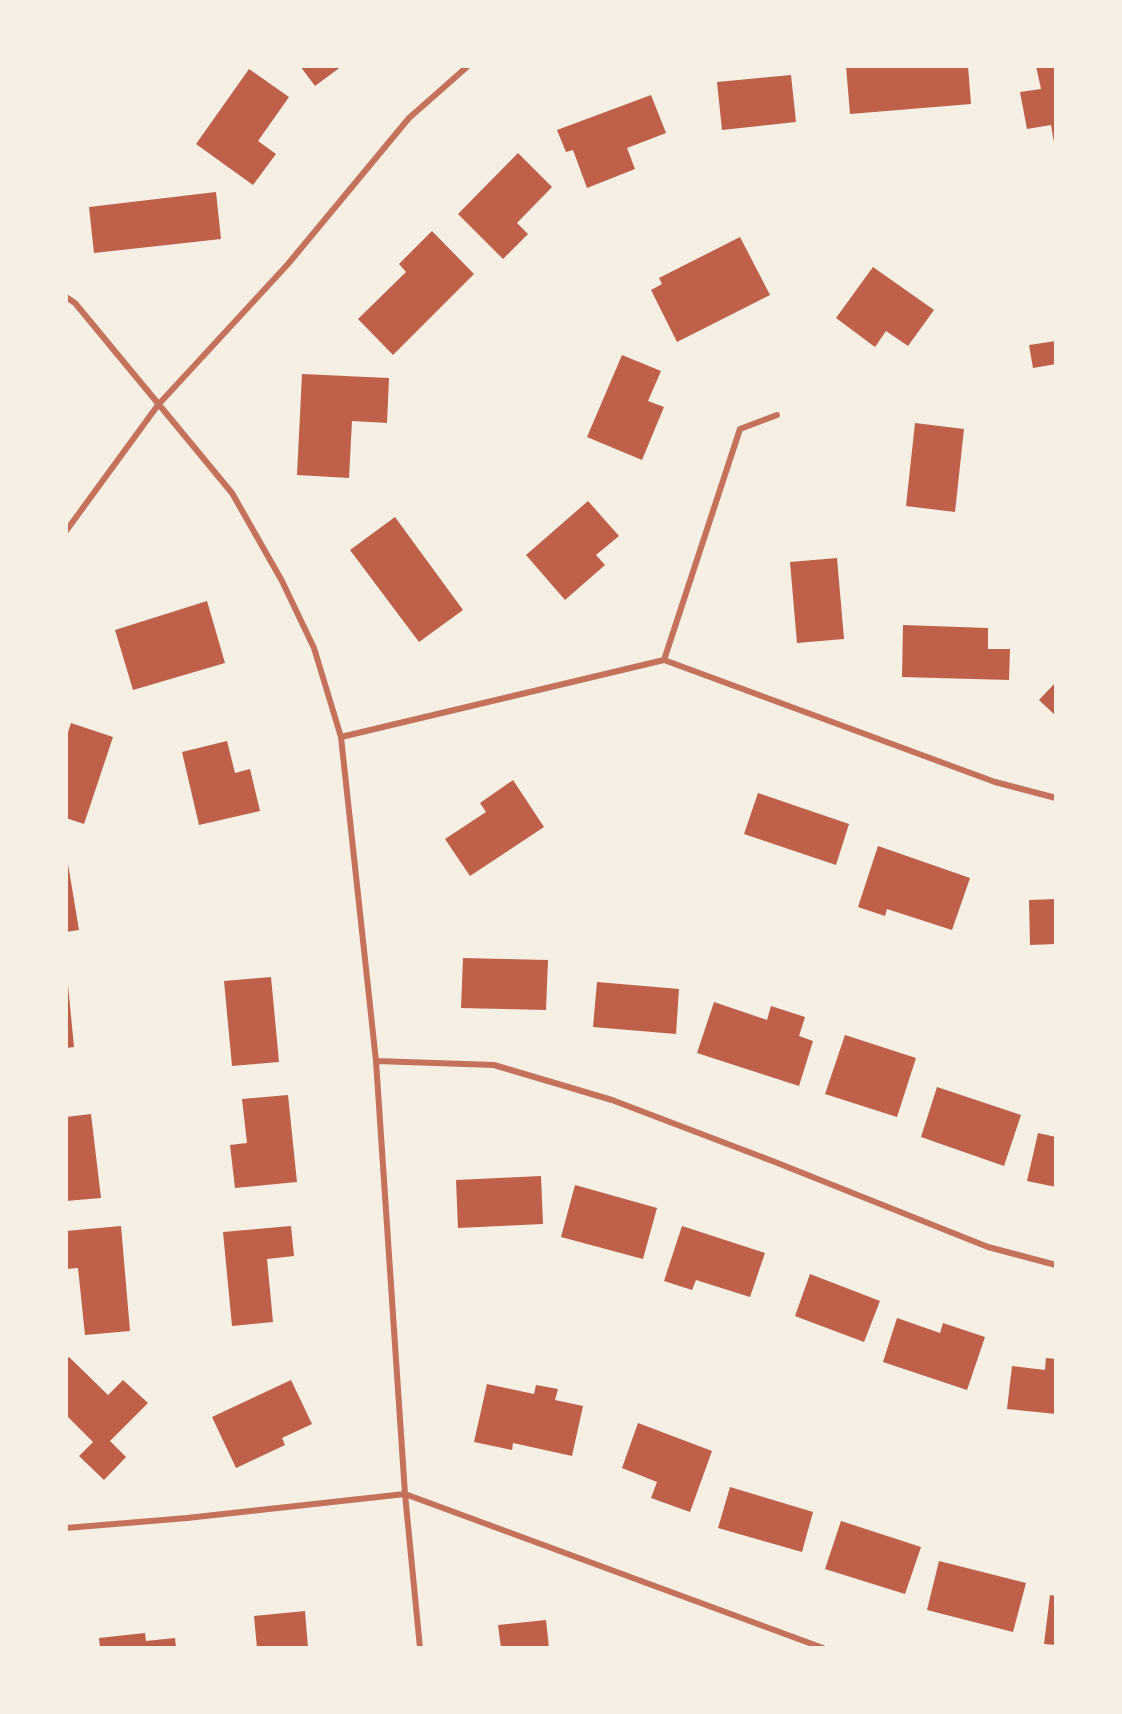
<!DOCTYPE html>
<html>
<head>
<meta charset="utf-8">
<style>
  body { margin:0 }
  #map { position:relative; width:1122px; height:1714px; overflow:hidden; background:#f6efe4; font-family:Roboto,sans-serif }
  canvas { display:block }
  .frame { position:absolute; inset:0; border:68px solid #f6efe4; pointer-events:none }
</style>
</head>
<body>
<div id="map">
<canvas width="1122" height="1714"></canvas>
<div class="frame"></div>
</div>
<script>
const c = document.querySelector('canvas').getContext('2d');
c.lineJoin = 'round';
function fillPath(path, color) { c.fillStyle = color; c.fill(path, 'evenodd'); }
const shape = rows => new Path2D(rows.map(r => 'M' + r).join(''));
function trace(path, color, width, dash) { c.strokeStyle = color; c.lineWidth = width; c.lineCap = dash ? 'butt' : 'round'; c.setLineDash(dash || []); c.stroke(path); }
fillPath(shape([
  [300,66,342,66,315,86],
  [846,66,968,66,971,104,850,114],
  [1036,66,1056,66,1056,148,1055,148,1051,125,1027,129,1020,92,1041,89],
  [249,69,289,97,258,141,276,154,253,185,196,144],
  [791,75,796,122,722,130,717,82],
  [651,95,666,133,627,148,635,169,587,188,573,150,566,152,557,130],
  [518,153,552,187,517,223,528,234,503,259,458,214],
  [216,192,221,239,94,253,89,207],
  [432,231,474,274,393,355,358,319,406,272,399,264],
  [740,237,770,295,677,342,651,290,662,284,659,278],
  [873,267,934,310,908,346,886,331,875,347,836,318],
  [1056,341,1056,364,1033,368,1029,345],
  [622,355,661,371,648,401,664,407,642,460,587,437],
  [302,374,389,378,387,423,352,421,349,478,297,475],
  [915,423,964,429,955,512,906,506],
  [588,501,619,536,596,555,605,565,565,600,526,555],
  [395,517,463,610,419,642,350,550],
  [837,558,844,639,797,643,790,562],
  [207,601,225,663,133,690,115,630],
  [903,625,988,628,988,649,1010,649,1009,680,902,677],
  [1056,682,1056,716,1039,700],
  [71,723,113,737,84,824,66,818,66,738],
  [227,741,235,773,250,769,260,811,199,825,182,752],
  [513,780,544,827,470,876,445,839,486,812,480,803],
  [758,793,849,824,836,865,744,834],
  [878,846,970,878,952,930,887,909,885,916,858,907],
  [66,858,67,858,79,930,66,932],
  [1056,899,1056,944,1030,945,1029,900],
  [463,958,548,960,546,1010,461,1008],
  [271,977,279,1062,232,1066,224,981],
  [597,982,679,989,676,1034,593,1027],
  [66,985,68,985,74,1047,66,1048],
  [714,1002,767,1020,771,1006,805,1017,799,1036,813,1041,799,1086,697,1053],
  [845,1035,916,1058,897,1117,825,1094],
  [937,1087,1021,1115,1004,1166,921,1137],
  [288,1095,297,1182,235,1188,230,1145,247,1143,242,1099],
  [91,1114,101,1198,66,1201,66,1117],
  [1038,1133,1056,1137,1056,1187,1027,1181],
  [541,1176,543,1224,458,1228,456,1180],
  [575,1185,657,1208,643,1259,561,1237],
  [121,1226,130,1331,85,1335,78,1268,66,1269,66,1231],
  [291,1226,294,1256,267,1259,273,1322,232,1326,223,1232],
  [682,1226,765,1253,750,1297,696,1280,692,1290,664,1281],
  [810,1274,880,1301,864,1342,795,1316],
  [897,1318,940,1333,943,1323,985,1337,967,1390,883,1362],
  [69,1357,108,1395,123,1380,148,1403,110,1441,126,1457,104,1480,79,1456,93,1442,66,1415,66,1360],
  [1046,1358,1056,1359,1056,1414,1007,1409,1012,1366,1045,1370],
  [291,1380,312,1424,282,1438,285,1445,236,1468,212,1417],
  [487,1384,534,1394,536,1385,558,1389,555,1400,583,1406,572,1456,513,1443,512,1450,474,1442],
  [638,1423,712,1451,690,1512,651,1498,657,1482,622,1468],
  [730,1487,813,1512,802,1552,718,1528],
  [841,1521,921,1547,905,1594,825,1569],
  [939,1561,1026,1583,1013,1632,927,1610],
  [1050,1595,1056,1596,1056,1645,1044,1644],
  [305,1611,308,1648,257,1648,254,1616],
  [546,1620,549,1648,501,1648,498,1625],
  [145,1633,146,1641,175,1638,176,1648,100,1648,99,1638]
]), '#bf614a');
trace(shape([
  [66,297,75,303,232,493,282,581,314,648,341,737,376,1061,405,1494,420,1648],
  [66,531,158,405,288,264,409,118,468,66],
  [664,660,740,429,777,415],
  [341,737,664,660,995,782,1056,798],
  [376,1061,494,1065,612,1100,775,1162,988,1247,1056,1265],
  [66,1528,187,1518,405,1494,823,1648]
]), '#c5725c', 6);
</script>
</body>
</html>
